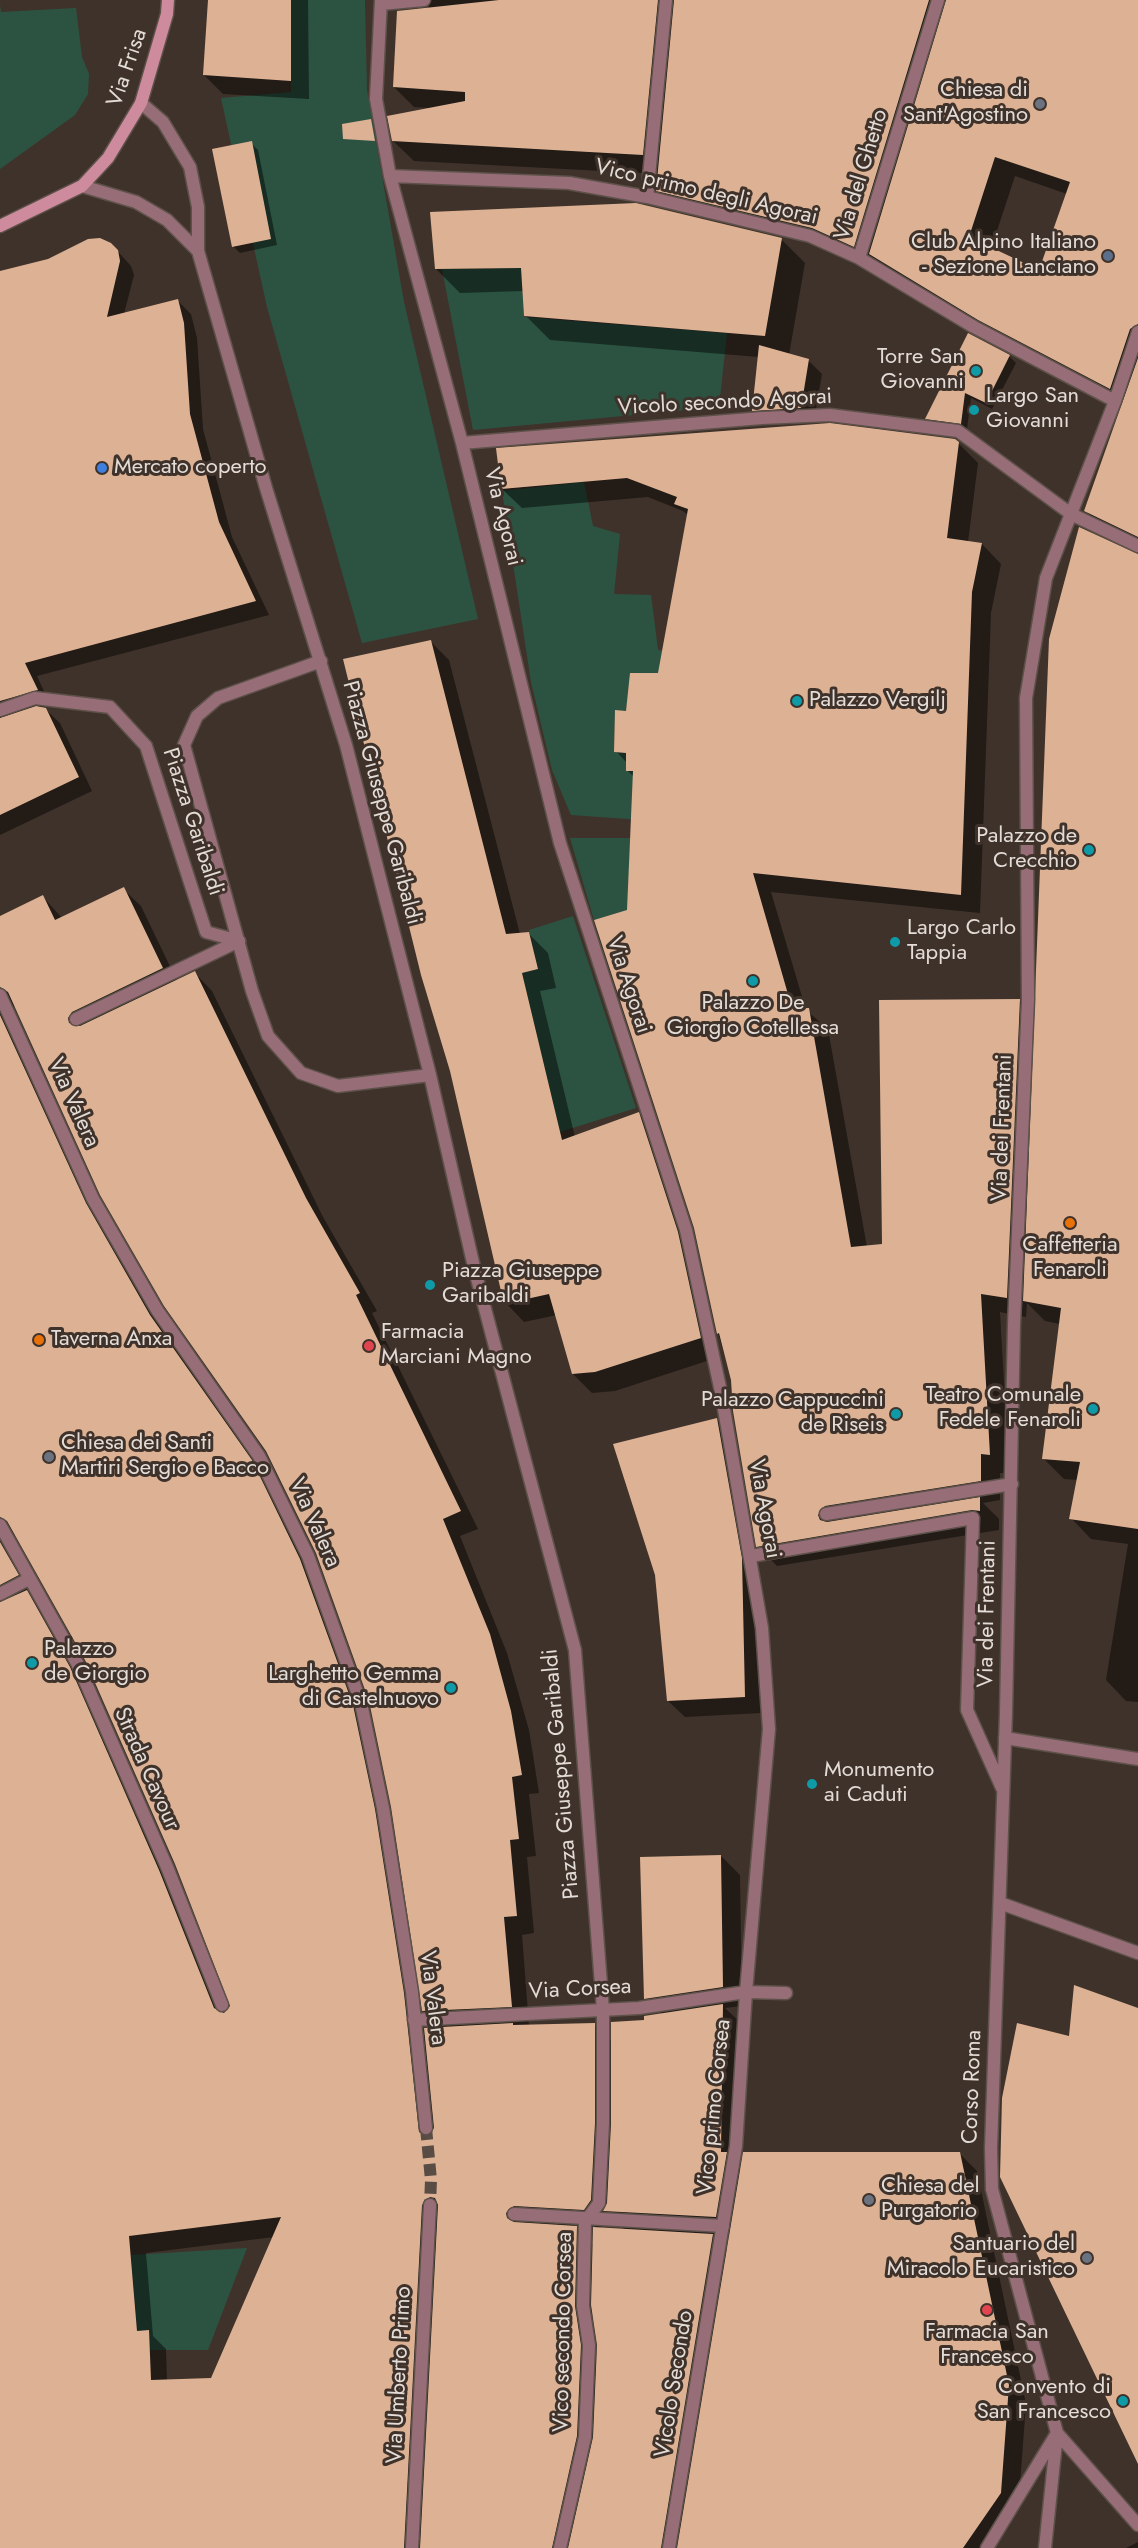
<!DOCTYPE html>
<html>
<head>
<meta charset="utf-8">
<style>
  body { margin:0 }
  canvas { display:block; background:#3f322a }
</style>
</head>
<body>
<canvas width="1138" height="2548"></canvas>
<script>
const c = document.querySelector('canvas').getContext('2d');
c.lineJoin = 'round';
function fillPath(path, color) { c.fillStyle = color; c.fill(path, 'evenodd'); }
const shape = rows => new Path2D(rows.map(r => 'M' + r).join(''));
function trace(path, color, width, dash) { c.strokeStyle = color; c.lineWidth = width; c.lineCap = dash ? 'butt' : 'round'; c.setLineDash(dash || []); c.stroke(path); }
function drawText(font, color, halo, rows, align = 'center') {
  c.font = font + ' Jost,sans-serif'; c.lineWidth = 6; c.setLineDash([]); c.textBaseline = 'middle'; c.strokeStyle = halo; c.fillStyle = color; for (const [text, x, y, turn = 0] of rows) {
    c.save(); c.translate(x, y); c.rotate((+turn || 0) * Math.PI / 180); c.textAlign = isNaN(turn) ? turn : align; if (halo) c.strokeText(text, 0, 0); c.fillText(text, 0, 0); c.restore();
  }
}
fillPath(shape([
  [291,0,365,0,367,90,404,302,478,619,362,643,267,307,221,98,291,92],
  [0,5,1,12,76,8,82,57,89,74,88,94,75,115,0,169],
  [521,268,524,317,727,333,719,407,473,430,442,269],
  [584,482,593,526,620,534,614,594,651,595,658,650,761,654,666,673,631,673,626,711,615,711,614,752,626,753,626,771,716,776,714,825,571,815,552,770,531,682,502,491],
  [570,838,630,838,628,910,594,920],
  [573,916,636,1108,560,1132,522,973,538,969,529,930],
  [247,2248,208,2350,149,2350,137,2331,131,2255]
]), '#2c5342');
fillPath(shape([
  [209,0,308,0,309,99,223,94,204,75],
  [422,0,1138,0,1138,546,1106,531,1086,511,1123,404,1000,340,891,274,876,259,874,266,834,248,678,210,657,190,659,174,414,161,393,141,430,108,414,107,394,87,429,6],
  [1015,176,1067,194,1040,272,991,249],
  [251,143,258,150,277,245,240,253,233,246],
  [781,239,805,263,789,355,808,360,822,374,814,421,767,423,753,410,759,357,550,340,526,316,524,291,460,293,436,269],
  [111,244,131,266,134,275,124,314,177,300,191,314,197,338,203,429,232,537,269,615,37,676,50,704,37,708,45,709,60,723,92,791,0,835,0,273],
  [1009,356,1016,363,992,409,971,398,967,429,933,425,927,418],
  [958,443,978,463,968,542,982,544,1001,564,991,613,980,913,771,892,806,1010,828,1029,867,1247,884,1245,1019,1000,1036,1017,1138,555,1138,1702,1126,1701,1106,1680,1128,1544,1091,1539,1071,1518,1078,1480,1064,1479,1043,1458,1060,1324,1045,1321,1027,1303,1026,1317,1000,1312,1009,1473,1000,1473,1000,1500,983,1503,999,1519,999,1530,777,1566,758,1546,732,1380,718,1333,629,911,634,777,627,770,627,763,616,751,627,713,659,674,688,515,683,511,648,497,522,508,502,489],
  [430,641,449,660,520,934,529,934,548,953,556,988,540,991,575,1137,639,1114,657,1133,719,1357,615,1391,592,1393,573,1374,557,1315,524,1322,506,1303],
  [123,889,141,906,177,981,195,973,212,991,323,1217,377,1311,372,1313,478,1529,460,1536,507,1653,529,1730,539,1793,529,1794,536,1856,527,1857,534,1933,522,1935,529,2026,594,2024,613,2043,662,2014,645,1998,721,1856,740,1875,742,2006,725,2008,742,2024,739,2167,742,2170,960,2154,977,2171,1026,2404,1018,2511,992,2548,0,2548,0,917,43,897,62,918],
  [16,1006,267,1451,317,1552,371,1701,393,1806,422,2001,419,2001,392,1828,370,1724,318,1578,269,1480,103,1222,11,1007],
  [15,1535,86,1659,176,1863,231,2002,226,2014,177,1889,87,1686,44,1609,30,1596,35,1593,10,1539],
  [420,2007,441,2028,423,2029],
  [608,2214,625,2230,600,2229],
  [574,2225,595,2226,594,2246],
  [712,2234,731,2236,728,2251],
  [274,2237,212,2380,167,2381,166,2349,153,2336,146,2253],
  [592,2313,599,2345,597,2357,592,2325],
  [717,1419,733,1436,757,1576,761,1713,685,1717,668,1701],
  [1138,2542,1138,2548,1126,2548]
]), '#0007');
fillPath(shape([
  [208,0,291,0,291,81,203,75],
  [499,0,658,0,643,155,392,141,387,116,465,101,465,92,393,87,397,11],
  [674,0,929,0,854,247,812,228,656,191],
  [946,0,1138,0,1138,324,1130,329,1110,389,978,320,869,254],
  [995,157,1070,182,1039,270,969,237],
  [371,119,375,141,343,139,342,124],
  [252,141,271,239,232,247,212,149],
  [636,203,782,238,765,336,524,316,521,268,435,269,430,212],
  [100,238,111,243,118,250,120,261,107,317,178,299,184,323,190,414,219,522,256,601,25,663,38,690,0,701,0,271,48,259,88,239],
  [968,333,1010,355,986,403,965,393,961,424,925,419],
  [759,345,809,359,801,408,752,411],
  [1138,358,1138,537,1084,511],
  [830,423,955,439,959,442,947,538,982,543,972,592,961,895,753,873,792,1008,809,1008,851,1247,882,1244,879,1000,1020,999,1007,1298,981,1294,990,1455,981,1454,981,1481,825,1506,818,1515,820,1520,827,1522,980,1497,980,1511,972,1510,756,1547,733,1411,731,1380,719,1333,717,1334,694,1228,594,920,627,910,633,771,626,771,626,753,614,752,615,710,626,711,630,673,658,673,688,509,674,504,677,497,627,478,501,489,496,448],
  [1079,527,1138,554,1138,1529,1069,1519,1080,1462,1042,1459,1061,1308,1023,1301,1049,639],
  [431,640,506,934,529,932,538,969,522,973,562,1140,639,1112,678,1232,701,1338,595,1372,572,1374,549,1294,504,1304,450,1071,421,975,343,659],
  [36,706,46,708,79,777,0,815,0,718],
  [124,887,163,968,72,1012,68,1018,69,1023,80,1026,195,971,306,1198,360,1293,356,1295,461,1511,443,1519,490,1634,511,1711,522,1775,512,1777,519,1839,510,1840,517,1916,504,1917,512,2007,422,2011,391,1807,369,1701,316,1553,266,1451,164,1306,100,1195,8,992,0,987,0,916,43,895,55,920],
  [0,1015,86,1203,150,1315,252,1460,300,1559,353,1705,375,1809,404,1993,419,2132,427,2136,434,2128,424,2028,513,2023,513,2025,595,2023,595,2123,591,2200,584,2210,514,2206,506,2213,507,2218,514,2222,577,2226,575,2306,581,2345,577,2436,552,2548,420,2548,438,2205,435,2198,430,2197,422,2205,404,2548,0,2548,0,1602,27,1590,70,1667,159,1870,214,2008,224,2013,230,2006,175,1864,85,1660,7,1521,0,1517],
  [281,2217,211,2378,151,2380,149,2330,137,2331,129,2236],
  [717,1418,742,1558,745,1697,667,1701,655,1575,613,1444],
  [0,1542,19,1575,0,1585],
  [721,1855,723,1987,644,1999,640,1857],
  [1074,1985,1138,2008,1138,2464,1000,2177,1002,2098,1017,2023,1069,2036],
  [723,2004,721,2152,727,2152,716,2217,603,2211,607,2203,611,2123,611,2022,644,2020,644,2016],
  [743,2152,960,2152,1009,2385,1001,2493,963,2548,677,2548],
  [593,2227,713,2234,661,2548,568,2548,593,2437,597,2345,591,2305]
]), '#ddb294');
trace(shape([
  [426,2128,431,2180,430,2205]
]), '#584c44', 12, [12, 6]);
const lane = shape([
  [76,1019,239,941],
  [826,1514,1012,1484],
  [1005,1738,1138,1759],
  [414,2020,639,2008,746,1992,786,1993],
  [514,2214,723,2226]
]);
const street = shape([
  [381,0,376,99,390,176,462,443,560,843,686,1230,721,1392,762,1628,769,1729,746,1992,736,2146,669,2548],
  [381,4,424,0],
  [141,103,163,122,190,167,198,207,198,251,266,488,346,745,430,1075,474,1267,575,1650,603,2010,603,2123,599,2203,585,2222,583,2306,589,2345,585,2437,560,2548],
  [390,176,569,183,647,197,810,236,859,258,974,327,1115,401],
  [82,186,136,202,167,220,198,251],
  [647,197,666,0],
  [859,258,938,0],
  [462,443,762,418,830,415,958,431,1071,514,1138,546],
  [321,661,218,698,197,716,184,745,252,991,268,1036,301,1073,338,1086,430,1075],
  [0,710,35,698,110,707,146,746,206,932,239,941],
  [0,995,93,1199,157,1310,259,1456,308,1556,361,1703,383,1808,412,1992,426,2128],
  [0,1525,77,1663,167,1867,222,2005],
  [751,1556,973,1518,967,1710,1002,1788],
  [0,1594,29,1579],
  [1000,1903,1138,1953],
  [412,2548,430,2205],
  [987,2548,1057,2433,1138,2525],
  [1045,2548,1057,2433,992,2189,991,2148,1006,1713,1014,1324,1028,999,1026,698,1046,578,1115,401,1138,332]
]);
const secondary = shape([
  [0,226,82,186,108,158,141,103,167,14,168,0]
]);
trace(lane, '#5d5149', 15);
trace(street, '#5d5149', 15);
trace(secondary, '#5d5149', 15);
trace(lane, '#976d78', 12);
trace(street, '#976d78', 12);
trace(secondary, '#ce8b9d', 12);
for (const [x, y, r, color] of [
  [1040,104,6,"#6b7280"],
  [1108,256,6,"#5c6f8a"],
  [976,371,6,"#0f9aa8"],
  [974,410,6,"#0f9aa8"],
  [102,468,6,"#3f7fe0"],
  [797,701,6,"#0f9aa8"],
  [1089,850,6,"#0f9aa8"],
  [895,942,6,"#0f9aa8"],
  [753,981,6,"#0f9aa8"],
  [1070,1223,6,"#e8710a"],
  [430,1285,6,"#0f9aa8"],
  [39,1340,6,"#e8710a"],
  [369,1346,6,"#e0444e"],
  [1093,1409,6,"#0f9aa8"],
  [896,1414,6,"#0f9aa8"],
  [49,1457,6,"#6b7280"],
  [32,1663,6,"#0f9aa8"],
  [451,1688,6,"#0f9aa8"],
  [812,1784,6,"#0f9aa8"],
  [869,2200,6,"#6b7280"],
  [1087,2258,6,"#6b7280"],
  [987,2310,6,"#e0444e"],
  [1123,2401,6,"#0f9aa8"]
]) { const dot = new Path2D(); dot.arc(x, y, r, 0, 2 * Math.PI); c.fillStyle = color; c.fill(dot); trace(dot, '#3f322a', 2); }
drawText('22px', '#e4dcd7', '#3f322a', [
  ["Via Frisa",128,68,-71],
  ["Via del Ghetto",862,175,-73],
  ["Vico primo degli Agorai",706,193,13],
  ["Vicolo secondo Agorai",725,403,-3],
  ["Via Agorai",502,517,76],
  ["Piazza Giuseppe Garibaldi",381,803,75],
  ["Piazza Garibaldi",192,822,72],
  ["Via Agorai",628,985,72],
  ["Via Valera",73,1103,66],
  ["Via dei Frentani",1003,1128,-88],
  ["Via Agorai",764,1509,80],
  ["Via Valera",314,1523,66],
  ["Via dei Frentani",988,1614,-89],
  ["Strada Cavour",146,1769,66],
  ["Piazza Giuseppe Garibaldi",562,1774,-95],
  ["Via Corsea",580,1990,-3],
  ["Via Valera",432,1998,83],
  ["Corso Roma",973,2087,-88],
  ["Vico primo Corsea",715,2107,-84],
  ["Vico secondo Corsea",564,2332,-89],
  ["Via Umberto Primo",400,2375,-87],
  ["Vicolo Secondo",675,2384,-81]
]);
drawText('22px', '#e4dcd7', '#3f322a', [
  ["Chiesa di",1028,91,"right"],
  ["Sant'Agostino",1028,116,"right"],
  ["Club Alpino Italiano",1096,243,"right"],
  ["- Sezione Lanciano",1096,268,"right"],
  ["Torre San",964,358,"right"],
  ["Giovanni",964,383,"right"],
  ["Largo San",986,397],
  ["Giovanni",986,422],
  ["Mercato coperto",114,468],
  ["Palazzo Vergilj",809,701],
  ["Palazzo de",1077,837,"right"],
  ["Crecchio",1077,862,"right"],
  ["Largo Carlo",907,929],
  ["Tappia",907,954],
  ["Palazzo De",753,1004,"center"],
  ["Giorgio Cotellessa",753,1029,"center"],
  ["Caffetteria",1070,1246,"center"],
  ["Fenaroli",1070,1271,"center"],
  ["Piazza Giuseppe",442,1272],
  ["Garibaldi",442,1297],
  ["Farmacia",381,1333],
  ["Marciani Magno",381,1358],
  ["Taverna Anxa",51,1340],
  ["Teatro Comunale",1081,1396,"right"],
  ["Fedele Fenaroli",1081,1421,"right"],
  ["Palazzo Cappuccini",884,1401,"right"],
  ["de Riseis",884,1426,"right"],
  ["Chiesa dei Santi",61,1444],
  ["Martiri Sergio e Bacco",61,1469],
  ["Palazzo",44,1650],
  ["de Giorgio",44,1675],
  ["Larghettto Gemma",439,1675,"right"],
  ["di Castelnuovo",439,1700,"right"],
  ["Monumento",824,1771],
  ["ai Caduti",824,1796],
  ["Chiesa del",881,2187],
  ["Purgatorio",881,2212],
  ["Santuario del",1075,2245,"right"],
  ["Miracolo Eucaristico",1075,2270,"right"],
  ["Farmacia San",987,2333,"center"],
  ["Francesco",987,2358,"center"],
  ["Convento di",1111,2388,"right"],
  ["San Francesco",1111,2413,"right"]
], 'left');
</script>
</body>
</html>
